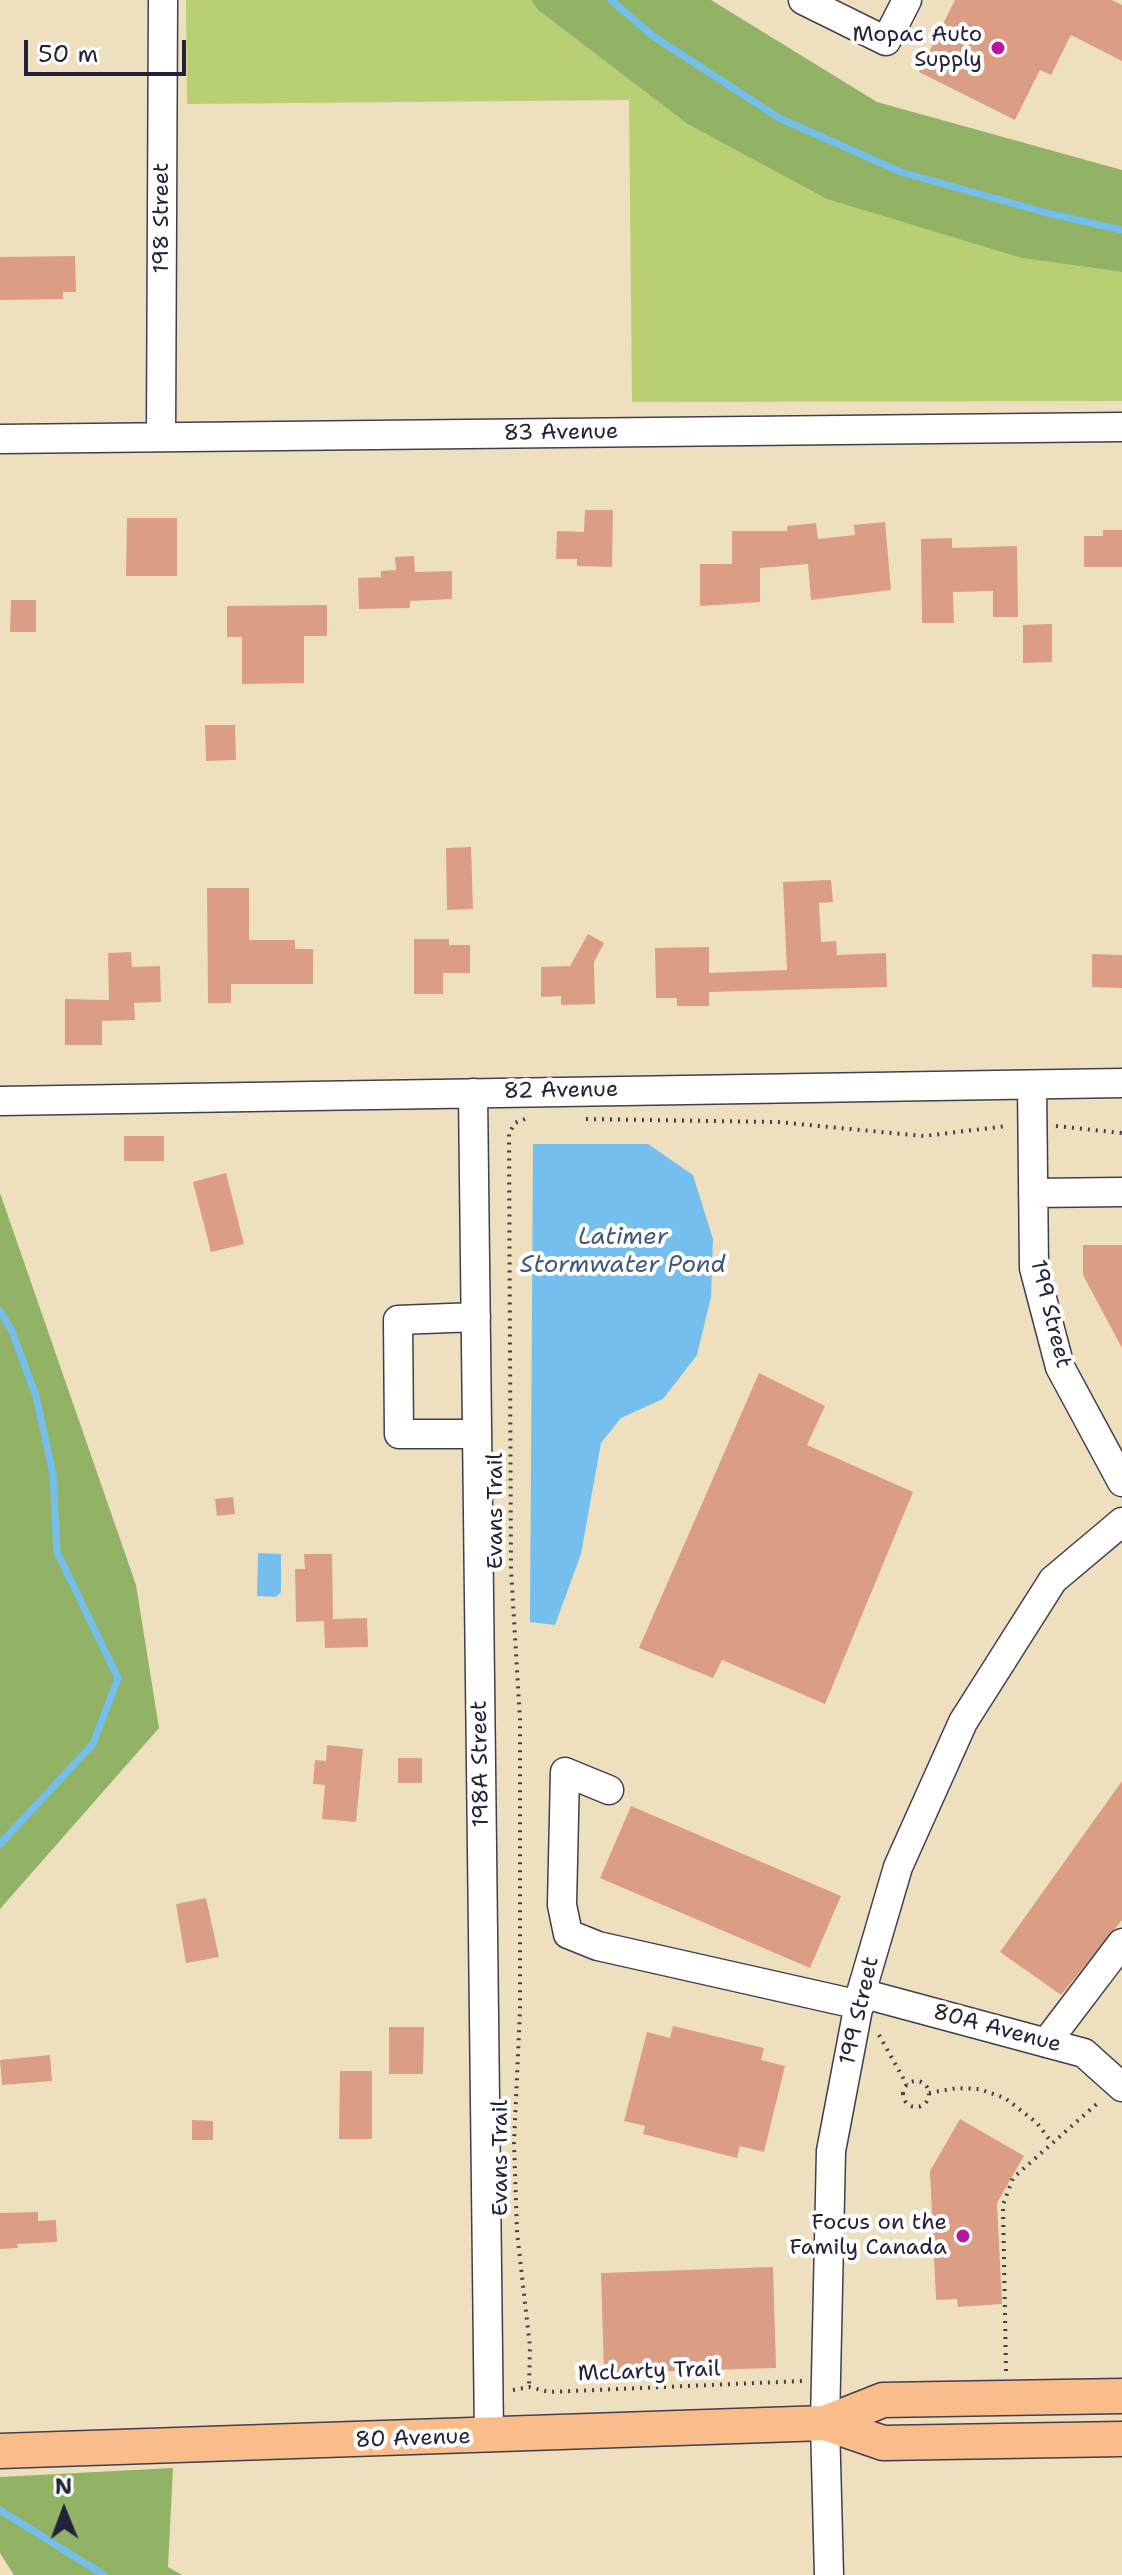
<!DOCTYPE html>
<html>
<head>
<meta charset="utf-8">
<style>
  body { margin:0 }
  #map { position:relative; width:1122px; height:2575px; overflow:hidden; background:#eee0bf; font-family:"Shantell Sans",sans-serif }
  canvas { display:block }
  .north { position:absolute; left:24px; top:2471px; width:80px; height:80px; -webkit-text-stroke:6px #fff; paint-order:stroke; rotate:359deg; font-size:22px; font-weight:700; line-height:32px; text-align:center; color:#22223b }
  .north::after { content:''; display:block; margin:auto; width:28px; height:36px; background:#22223b; clip-path:polygon(50% 0,100% 100%,50% 72%,0 100%) }
  .scale { position:absolute; left:24px; top:40px; width:162px; height:36px; box-sizing:border-box; border:4px solid #22223b; border-top:0; padding-left:10px; font-size:24px; line-height:28px; white-space:nowrap; color:#22223b; -webkit-text-stroke:6px #fff; paint-order:stroke }
</style>
</head>
<body>
<div id="map">
<canvas width="1122" height="2575"></canvas>
<div class="north">N</div>
<div class="scale">50 m</div>
</div>
<script>
const c = document.querySelector('canvas').getContext('2d');
c.lineJoin = 'round';
function fillPath(path, color) { c.fillStyle = color; c.fill(path, 'evenodd'); }
const shape = rows => new Path2D(rows.map(r => 'M' + r).join(''));
function trace(path, color, width, dash) { c.strokeStyle = color; c.lineWidth = width; c.lineCap = dash ? 'butt' : 'round'; c.setLineDash(dash || []); c.stroke(path); }
function drawText(font, color, halo, rows, align = 'center') {
  c.font = font + ' "Shantell Sans",sans-serif'; c.lineWidth = 8; c.setLineDash([]); c.textBaseline = 'middle'; c.strokeStyle = halo; c.fillStyle = color; for (const [text, x, y, turn = 0] of rows) {
    c.save(); c.translate(x, y); c.rotate((+turn || 0) * Math.PI / 180); c.textAlign = isNaN(turn) ? turn : align; if (halo) c.strokeText(text, 0, 0); c.fillText(text, 0, 0); c.restore();
  }
}
fillPath(shape([
  [186,0,531,0,538,10,686,123,1022,258,1122,272,1122,401,632,402,629,100,187,104]
]), '#b9cf73');
fillPath(shape([
  [531,0,711,0,877,102,1122,170,1122,272,1022,258,827,199,686,123,538,10],
  [0,1193,136,1585,159,1728,0,1909],
  [173,2468,168,2567,182,2575,14,2575,0,2553,0,2477]
]), '#92b265');
fillPath(shape([
  [533,1144,648,1144,693,1175,713,1239,711,1297,697,1355,663,1399,621,1418,601,1443,581,1554,555,1625,530,1622],
  [258,1553,281,1554,281,1592,276,1597,257,1596]
]), '#75bfee');
trace(shape([
  [611,0,653,36,779,118,901,172,1047,213,1122,230],
  [0,1311,12,1331,36,1396,53,1474,57,1552,118,1678,93,1744,0,1844],
  [0,2510,104,2575]
]), '#75bfee', 7);
fillPath(shape([
  [955,0,1112,0,1122,5,1122,61,1071,35,1051,75,1040,70,1015,120,919,72],
  [75,256,76,292,63,292,63,299,0,300,0,257],
  [585,510,613,510,612,567,577,566,577,559,556,559,557,531,584,532],
  [127,518,177,518,177,576,126,576],
  [885,522,891,590,811,600,808,564,760,568,760,602,700,606,700,564,732,564,732,531,787,531,787,526,816,523,818,539,855,535,854,525],
  [1103,530,1122,530,1122,567,1084,567,1084,536,1103,536],
  [952,538,952,548,1017,546,1018,617,993,617,993,591,953,592,954,623,922,623,921,539],
  [414,556,415,572,452,571,452,599,410,601,410,608,359,609,358,578,381,577,381,571,396,570,395,557],
  [11,600,36,600,36,632,10,632],
  [327,605,327,636,304,636,304,683,242,684,242,637,227,637,227,606],
  [1052,624,1052,662,1023,663,1023,625],
  [205,725,235,725,236,760,206,761],
  [471,847,473,909,447,910,446,848],
  [831,880,833,902,819,903,821,942,836,941,837,955,886,953,887,987,709,992,709,1006,677,1006,677,998,656,998,655,948,709,947,709,973,787,970,783,882],
  [207,888,249,888,249,940,295,940,295,949,313,949,313,984,231,984,231,1003,208,1003],
  [588,934,604,943,594,962,595,1004,561,1005,561,996,541,997,541,967,570,966],
  [414,939,449,939,449,945,470,945,470,973,443,973,443,994,414,994],
  [131,952,132,967,160,966,161,1002,134,1003,135,1020,102,1021,102,1045,65,1045,65,999,109,1000,108,953],
  [1092,954,1122,955,1122,988,1092,987],
  [124,1136,164,1136,164,1161,124,1161],
  [226,1173,244,1244,211,1252,193,1182],
  [1083,1245,1122,1245,1122,1348,1083,1275],
  [759,1373,825,1406,807,1445,913,1492,825,1704,722,1660,713,1678,639,1648],
  [233,1497,235,1514,217,1516,215,1499],
  [304,1554,332,1554,333,1619,367,1618,368,1647,325,1648,324,1621,296,1622,295,1569,305,1569],
  [327,1745,363,1749,356,1822,322,1819,325,1785,313,1784,315,1760,326,1761],
  [398,1758,422,1758,422,1783,398,1783],
  [1122,1781,1122,1920,1061,1995,1000,1952],
  [631,1806,841,1896,810,1968,600,1878],
  [206,1898,219,1957,186,1963,176,1904],
  [673,2026,764,2048,761,2060,785,2066,764,2152,740,2146,737,2158,643,2134,645,2126,624,2121,647,2032,670,2038],
  [389,2027,424,2027,423,2074,389,2074],
  [50,2055,52,2081,2,2085,0,2060],
  [340,2071,372,2071,372,2139,339,2139],
  [960,2119,1024,2156,997,2203,1002,2304,958,2307,957,2299,936,2300,930,2171],
  [192,2120,213,2121,213,2140,192,2140],
  [38,2212,38,2221,56,2220,57,2242,17,2244,18,2248,0,2249,0,2213],
  [773,2267,776,2368,604,2373,601,2273]
]), '#db9e84');
const minor = shape([
  [803,0,886,41,907,0],
  [161,436,163,0],
  [0,439,1122,427],
  [1032,1085,1034,1268,1060,1367,1122,1482],
  [473,1093,489,2436],
  [0,1101,1122,1083],
  [1033,1193,1122,1192],
  [476,1317,398,1320,399,1434,477,1434],
  [609,1790,565,1772,562,1905,568,1934,598,1946,860,2005],
  [861,1993,1084,2053,1122,2087],
  [1046,2043,1122,1943],
  [829,2575,825,2423,831,2151,861,1993,898,1867,963,1722,1053,1580,1122,1522]
]);
const major = shape([
  [825,2423,883,2443,1122,2439],
  [0,2451,825,2423,883,2400,1122,2396]
]);
trace(minor, '#413e4f', 31);
trace(major, '#413e4f', 37);
trace(shape([
  [525,1119,515,1123,509,1133,511,1569,520,1720,520,2010,514,2143,517,2232,530,2347,529,2387],
  [586,1119,777,1122,924,1136,1007,1126],
  [1056,1126,1122,1133],
  [879,2035,907,2085],
  '903 2094a13 13 0 1 1 26 0a13 13 0 1 1-26 0Z',
  [929,2093,957,2088,979,2089,1005,2098,1037,2123,1052,2143],
  [1006,2371,1003,2205,1013,2178,1100,2101],
  [513,2390,529,2387,549,2392,802,2381]
]), '#413e4f', 4, [2, 6]);
trace(minor, '#fff', 28);
trace(major, '#f9bc8a', 34);
for (const [x, y, r, color] of [
  [998,48,8,"#b5179e"],
  [963,2236,8,"#b5179e"]
]) { const dot = new Path2D(); dot.arc(x, y, r, 0, 2 * Math.PI); c.fillStyle = color; c.fill(dot); trace(dot, '#fff', 3); }
drawText('22px', '#22223b', '#fff', [
  ["Mopac Auto",982,35],
  ["Supply",982,60],
  ["Focus on the",947,2223],
  ["Family Canada",947,2248]
], 'right');
drawText('22px', '#22223b', '#fff', [
  ["198 Street",162,218,-90],
  ["83 Avenue",561,433,-1],
  ["82 Avenue",561,1091,-1],
  ["199 Street",1050,1314,76],
  ["Evans Trail",496,1511,-90],
  ["198A Street",481,1764,-91],
  ["199 Street",860,2011,-77],
  ["80A Avenue",997,2029,15],
  ["Evans Trail",501,2158,-90],
  ["McLarty Trail",649,2372,-2],
  ["80 Avenue",413,2439,-2]
]);
drawText('italic 24px', '#3f597a', '#fff', [
  ["Latimer",623,1238],
  ["Stormwater Pond",623,1266]
]);
</script>
</body>
</html>
